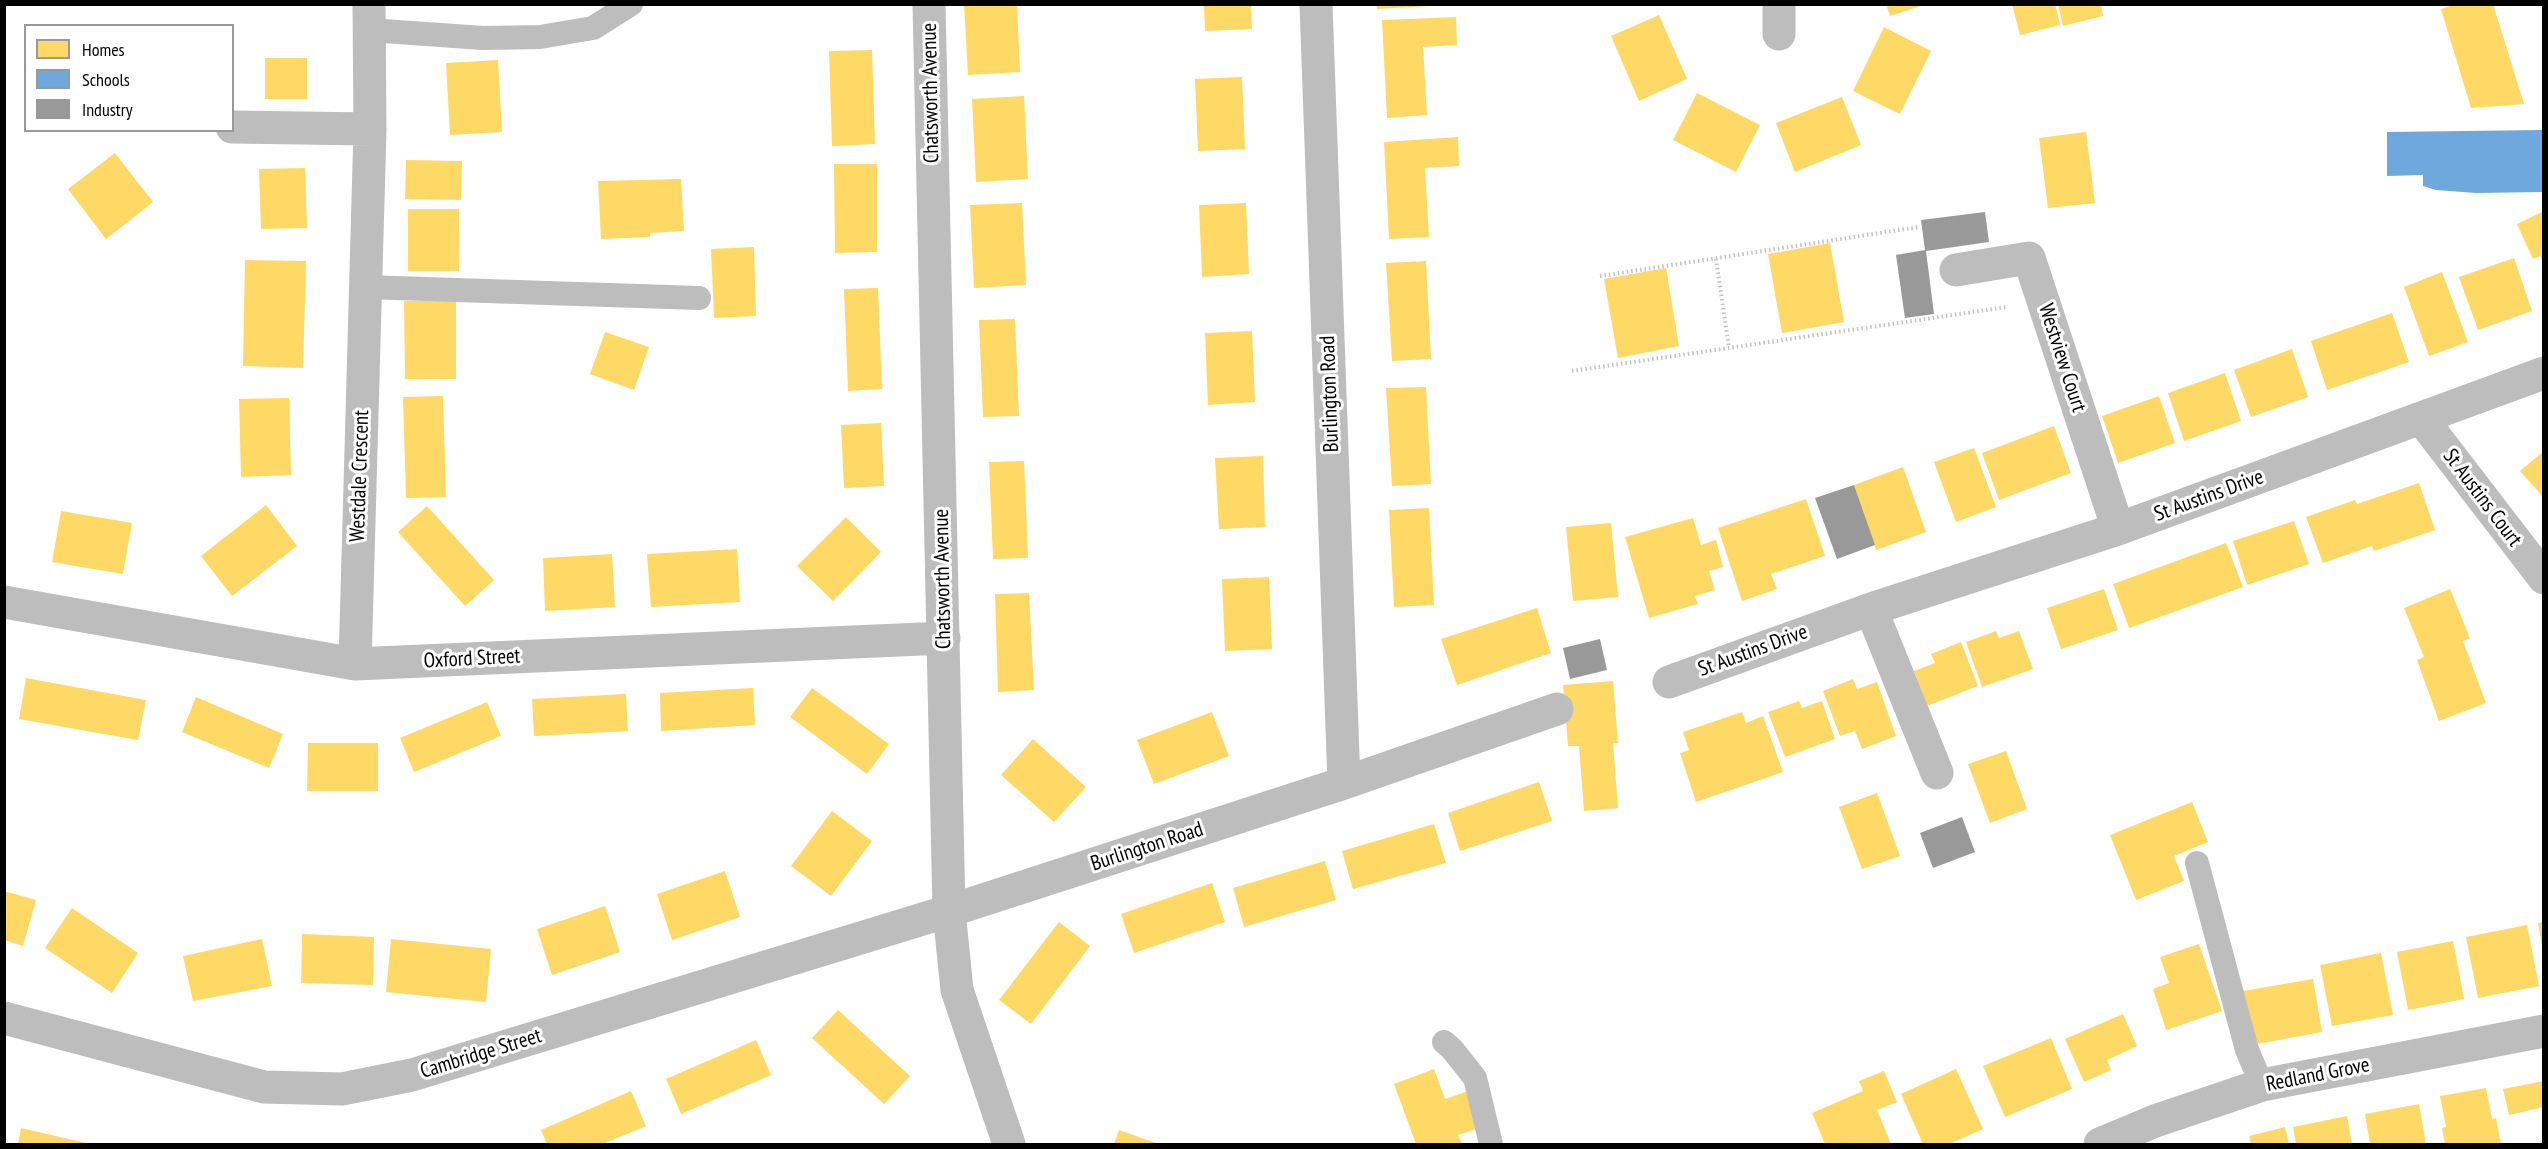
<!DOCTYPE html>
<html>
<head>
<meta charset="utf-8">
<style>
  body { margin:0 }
  #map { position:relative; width:2548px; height:1149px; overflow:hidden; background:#fff; font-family:"PT Sans Narrow",sans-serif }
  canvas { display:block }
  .frame { position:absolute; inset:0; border:6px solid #000; pointer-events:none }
  .legend { position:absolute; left:24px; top:24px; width:210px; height:108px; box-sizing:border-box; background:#fff; border:2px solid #999; margin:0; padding:8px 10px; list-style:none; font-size:18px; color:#000 }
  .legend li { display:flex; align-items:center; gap:12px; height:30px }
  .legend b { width:30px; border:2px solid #999 }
</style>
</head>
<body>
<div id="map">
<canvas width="2548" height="1149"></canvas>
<div class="frame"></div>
<ul class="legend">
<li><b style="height:16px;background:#ffd966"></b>Homes</li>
<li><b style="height:16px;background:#6fa8dc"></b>Schools</li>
<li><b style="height:16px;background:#999"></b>Industry</li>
</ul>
</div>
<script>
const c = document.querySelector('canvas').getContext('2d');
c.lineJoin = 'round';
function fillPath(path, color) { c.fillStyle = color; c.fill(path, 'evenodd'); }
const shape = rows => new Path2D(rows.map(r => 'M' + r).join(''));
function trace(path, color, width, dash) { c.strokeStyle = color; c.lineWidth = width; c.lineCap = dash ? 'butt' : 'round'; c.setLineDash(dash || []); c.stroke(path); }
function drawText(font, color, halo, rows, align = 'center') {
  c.font = font + ' "PT Sans Narrow",sans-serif'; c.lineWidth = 6; c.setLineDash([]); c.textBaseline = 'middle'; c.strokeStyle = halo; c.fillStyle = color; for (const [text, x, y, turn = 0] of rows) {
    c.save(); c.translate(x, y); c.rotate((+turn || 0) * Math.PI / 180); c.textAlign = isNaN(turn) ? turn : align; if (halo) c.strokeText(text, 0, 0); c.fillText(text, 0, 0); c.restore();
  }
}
fillPath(shape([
  [964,4,1017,4,1020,72,968,75],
  [1204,4,1251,4,1252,29,1205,31],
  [1376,4,1431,4,1431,6,1377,9],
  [1886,4,1924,4,1924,5,1890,16],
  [2012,4,2055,4,2060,25,2020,35],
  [2456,4,2493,4,2524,104,2471,108,2441,9],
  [2058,5,2101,5,2103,16,2063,26],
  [1659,15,1687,79,1639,101,1611,36],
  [1456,17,1457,45,1423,47,1427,115,1387,118,1382,20],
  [1884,27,1931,51,1900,114,1853,91],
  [872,50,875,144,832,146,829,51],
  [265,58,307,58,307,99,265,99],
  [498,60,502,132,450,135,446,63],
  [1242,77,1245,149,1198,151,1195,79],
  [1697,93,1760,125,1736,172,1673,140],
  [1024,96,1028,179,976,182,972,99],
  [1842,97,1861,145,1795,172,1776,123],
  [2086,132,2095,203,2048,208,2039,138],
  [1458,137,1459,166,1425,168,1429,237,1389,239,1384,142],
  [115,153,153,202,106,239,68,189],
  [406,160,462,161,461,200,405,199],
  [834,164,877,164,877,252,835,253],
  [305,168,307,228,261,229,259,169],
  [681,179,684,231,650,233,650,237,601,239,598,181],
  [1022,203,1026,285,974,288,970,205],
  [1246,203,1249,274,1202,277,1199,205],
  [408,209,459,209,459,271,408,271],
  [2544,211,2544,264,2540,256,2533,259,2517,224],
  [1830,243,1844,322,1782,333,1768,254],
  [754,247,756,316,714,318,711,249],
  [2514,258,2532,311,2478,330,2459,277],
  [245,260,306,261,303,368,243,366],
  [1426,261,1431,359,1392,361,1386,263],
  [1666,268,1679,346,1618,358,1604,279],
  [2442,272,2468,342,2429,356,2404,287],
  [878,288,882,389,848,391,844,289],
  [404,301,456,301,456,379,405,379],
  [2392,313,2409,362,2327,390,2311,341],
  [1015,319,1019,416,983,417,979,320],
  [1252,331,1255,402,1208,405,1205,333],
  [605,332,649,347,634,390,590,374],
  [2292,349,2308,397,2251,417,2234,370],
  [2225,373,2241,421,2184,441,2168,393],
  [1426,387,1431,484,1392,486,1386,388],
  [443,396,446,497,406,498,403,397],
  [2159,396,2175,443,2118,463,2102,416],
  [289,398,291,475,241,477,239,399],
  [881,423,884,486,844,488,841,425],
  [2054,426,2071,473,1999,500,1982,453],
  [1974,448,1996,507,1956,522,1934,462],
  [2544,451,2544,498,2520,471],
  [1263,456,1265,527,1219,529,1215,458],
  [1024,461,1028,558,993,559,989,462],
  [1903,467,1926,532,1876,550,1854,485],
  [2419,483,2435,530,2374,551,2372,546,2323,563,2306,517,2355,500,2357,504],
  [1806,499,1825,556,1771,574,1777,589,1742,601,1718,528],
  [266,505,297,546,232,596,201,556],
  [427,506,494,580,465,606,398,532],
  [1429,508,1434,605,1394,607,1389,510],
  [61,511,132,523,123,574,52,562],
  [846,517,881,552,833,601,797,566],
  [1693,518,1701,545,1716,540,1723,567,1709,571,1715,590,1695,596,1698,604,1649,618,1625,537],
  [2294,521,2309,564,2247,585,2233,541],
  [1611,523,1618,597,1573,601,1566,527],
  [2226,543,2243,587,2129,628,2113,584],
  [737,549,740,602,651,607,647,554],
  [612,554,615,607,545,611,543,558],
  [1269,577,1272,649,1225,651,1222,579],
  [2104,589,2118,630,2061,649,2047,608],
  [2450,589,2470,638,2463,641,2486,703,2439,721,2417,660,2424,657,2404,608],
  [1029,593,1034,690,998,692,995,594],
  [1537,608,1551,653,1457,685,1441,639],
  [1996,631,1999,638,2019,631,2033,669,1982,687,1966,642],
  [1961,642,1978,686,1927,706,1914,671,1935,663,1931,654],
  [26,678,146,700,138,740,19,719],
  [1853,679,1857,689,1877,682,1896,736,1862,749,1855,731,1840,736,1823,691],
  [1613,681,1618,743,1613,743,1618,808,1584,811,1579,746,1568,746,1563,685],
  [753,688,755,725,661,731,660,693],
  [812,688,889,744,867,774,790,717],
  [626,694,628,731,534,736,532,699],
  [196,697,283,734,269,768,182,732],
  [1799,701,1802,708,1822,701,1835,739,1785,757,1768,712],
  [487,702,501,736,414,772,400,738],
  [1212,712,1229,756,1154,784,1137,740],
  [1742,712,1746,723,1763,716,1783,772,1696,802,1680,753,1689,750,1683,732],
  [1033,739,1086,787,1054,822,1001,775],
  [308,743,378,743,378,791,307,791],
  [2006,751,2027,809,1990,823,1968,764],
  [1539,782,1552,821,1460,851,1448,813],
  [1877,793,1900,856,1862,869,1839,807],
  [2192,802,2208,842,2174,856,2184,881,2136,900,2110,835],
  [832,811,872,841,831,896,791,866],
  [1434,824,1446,863,1353,889,1342,851],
  [1325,861,1336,900,1244,927,1233,888],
  [725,871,740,917,672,940,657,894],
  [1212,883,1225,922,1134,953,1121,914],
  [4,891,36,900,23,946,4,940],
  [605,906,620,952,552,975,537,929],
  [72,908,138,953,112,993,45,948],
  [1059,922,1090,946,1031,1024,999,1000],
  [2544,922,2544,946,2542,946,2538,923],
  [2527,925,2539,986,2478,998,2466,937],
  [302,934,374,937,373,985,301,983],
  [262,939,272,986,193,1001,183,956],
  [391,939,491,949,486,1002,386,992],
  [2453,941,2464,999,2408,1010,2397,952],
  [2199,944,2222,1011,2166,1030,2153,989,2169,983,2160,957],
  [2381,953,2393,1015,2332,1026,2320,965],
  [2313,979,2322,1032,2252,1045,2243,991],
  [838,1010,910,1076,884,1104,812,1038],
  [2123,1014,2137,1046,2107,1060,2111,1070,2084,1082,2065,1039],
  [2051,1038,2072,1089,2005,1117,1983,1066],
  [756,1040,771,1075,681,1114,666,1079],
  [1434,1069,1445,1099,1468,1091,1482,1127,1458,1135,1462,1144,1416,1144,1394,1084],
  [1956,1069,1983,1129,1949,1144,1923,1144,1901,1094],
  [1884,1071,1897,1102,1877,1110,1891,1144,1825,1144,1812,1113,1863,1091,1859,1081],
  [2544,1081,2544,1107,2509,1115,2503,1089],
  [2486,1088,2492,1119,2496,1118,2501,1144,2445,1144,2442,1128,2446,1127,2440,1096],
  [631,1091,646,1126,603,1144,547,1144,541,1130],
  [2419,1104,2426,1144,2370,1144,2365,1114],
  [2347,1116,2352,1144,2296,1144,2293,1127],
  [2285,1127,2289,1144,2251,1144,2249,1136],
  [21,1128,91,1144,18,1144],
  [1119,1130,1159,1144,1114,1144]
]), '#ffd966');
fillPath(shape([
  [2542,130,2543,192,2476,193,2436,190,2423,186,2423,175,2387,176,2387,132]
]), '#6fa8dc');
fillPath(shape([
  [1985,212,1989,242,1926,251,1934,314,1905,318,1896,255,1925,250,1921,220],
  [1854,485,1875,545,1837,559,1815,498],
  [1600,639,1607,670,1570,679,1563,648],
  [1962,817,1975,852,1933,868,1920,833]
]), '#999');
trace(shape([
  [1716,259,1729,347],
  [1600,276,1919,227],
  [1572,371,2007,307]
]), '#c2c2c2', 4, [1.5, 3]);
trace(shape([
  [369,30,483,38,540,37,593,28,631,4],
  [365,287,699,298],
  [2197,863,2247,1050,2262,1085],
  [1444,1042,1452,1049,1475,1078,1491,1144]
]), '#bdbdbd', 24);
trace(shape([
  [929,4,949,911,957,990,1009,1144],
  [1316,4,1344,783],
  [1779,34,1779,4],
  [232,127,370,129],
  [1956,270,2029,258,2118,529],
  [2421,418,2544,578],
  [4,602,355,664,944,638],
  [1871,609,1937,773],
  [355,664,370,129,369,4],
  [1669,682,1871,609,2118,529,2544,373],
  [4,1018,264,1087,342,1089,412,1075,949,911,1344,783,1557,709],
  [2100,1144,2155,1121,2262,1085,2544,1031]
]), '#bdbdbd', 33);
drawText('21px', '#000', '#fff', [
  ["Chatsworth Avenue",931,93,-91],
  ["Westview Court",2062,358,72],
  ["Burlington Road",1330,394,-92],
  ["Westdale Crescent",360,476,-88],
  ["St Austins Drive",2209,496,-20],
  ["St Austins Court",2482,498,53],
  ["Chatsworth Avenue",943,579,-91],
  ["St Austins Drive",1753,651,-20],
  ["Oxford Street",472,659,-3],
  ["Burlington Road",1147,847,-18],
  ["Cambridge Street",481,1054,-17],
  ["Redland Grove",2318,1075,-11]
]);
</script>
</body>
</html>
